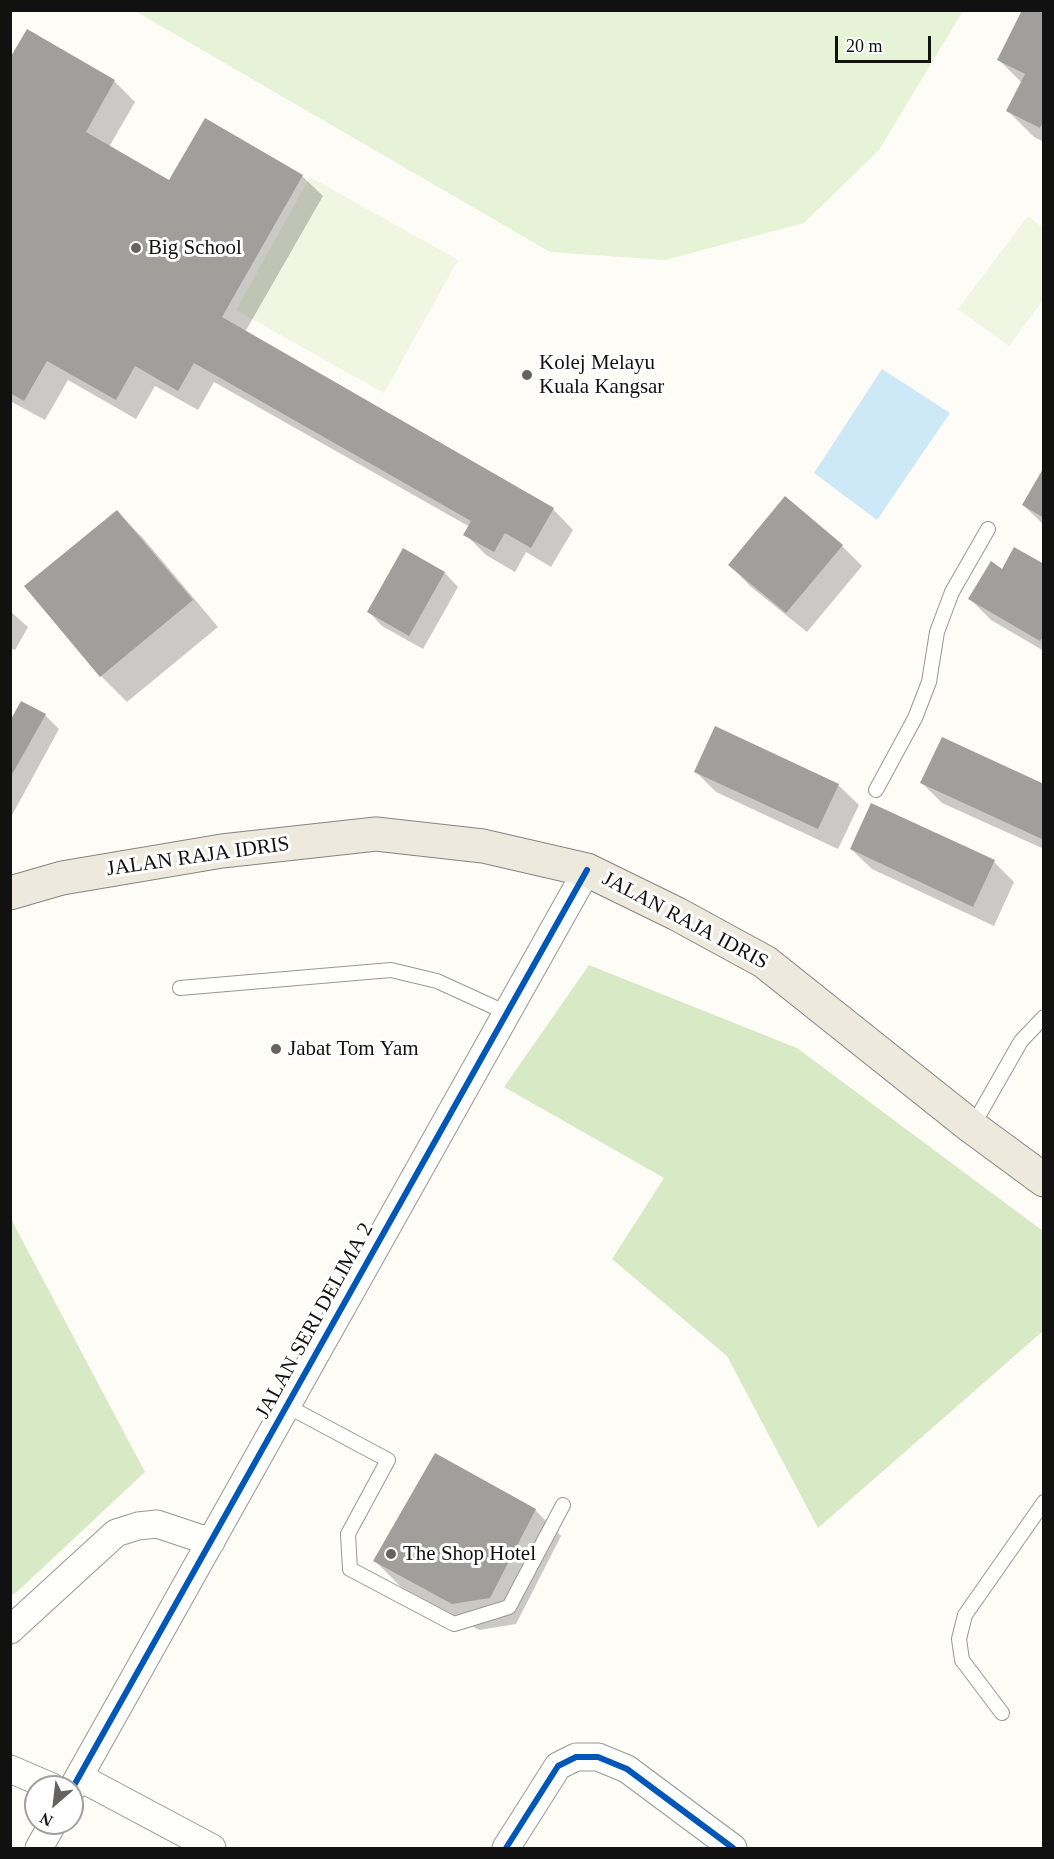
<!DOCTYPE html>
<html>
<head>
<meta charset="utf-8">
<style>
  body { margin:0 }
  #map { position:relative; width:1054px; height:1859px; overflow:hidden; background:#fdfcf7; font-family:"Times New Roman",serif }
  canvas { display:block }
  .frame { position:absolute; inset:0; border:12px solid #111; pointer-events:none }
  .north { position:absolute; left:24px; top:1775px; width:60px; height:60px; box-sizing:border-box; background:#fff; border:2px solid #a0a0a0; border-radius:50%; rotate:208deg; font-size:16px; font-weight:700; line-height:24px; text-align:center; color:#111 }
  .north::after { content:''; display:block; margin:auto; width:21px; height:27px; background:#646362; clip-path:polygon(50% 0,100% 100%,50% 72%,0 100%) }
  .scale { position:absolute; left:835px; top:36px; width:96px; height:27px; box-sizing:border-box; border:3px solid #111; border-top:0; padding-left:8px; font-size:18px; line-height:21px; white-space:nowrap; color:#111; -webkit-text-stroke:4px #fff; paint-order:stroke }
</style>
</head>
<body>
<div id="map">
<canvas width="1054" height="1859"></canvas>
<div class="frame"></div>
<div class="north">N</div>
<div class="scale">20 m</div>
</div>
<script>
const c = document.querySelector('canvas').getContext('2d');
c.lineJoin = 'round';
function fillPath(path, color) { c.fillStyle = color; c.fill(path, 'evenodd'); }
const shape = rows => new Path2D(rows.map(r => 'M' + r).join(''));
function trace(path, color, width, dash) { c.strokeStyle = color; c.lineWidth = width; c.lineCap = dash ? 'butt' : 'round'; c.setLineDash(dash || []); c.stroke(path); }
function drawText(font, color, halo, rows, align = 'center') {
  c.font = font + ' "Times New Roman",serif'; c.lineWidth = 6; c.setLineDash([]); c.textBaseline = 'middle'; c.strokeStyle = halo; c.fillStyle = color; for (const [text, x, y, turn = 0] of rows) {
    c.save(); c.translate(x, y); c.rotate((+turn || 0) * Math.PI / 180); c.textAlign = isNaN(turn) ? turn : align; if (halo) c.strokeText(text, 0, 0); c.fillText(text, 0, 0); c.restore();
  }
}
fillPath(shape([
  [135,11,963,11,879,150,804,223,665,260,550,252]
]), '#e7f3d7');
fillPath(shape([
  [589,965,797,1048,1043,1231,1043,1331,818,1528,727,1356,612,1259,664,1178,504,1087],
  [10,1217,145,1472,19,1590,11,1596]
]), '#d8eac5');
fillPath(shape([
  [310,177,458,260,384,393,236,310],
  [1028,216,1043,228,1043,300,1009,346,958,309]
]), '#f0f6e1');
fillPath(shape([
  [882,369,950,413,877,520,814,473]
]), '#cde8f7');
fillPath(shape([
  [1044,10,1044,142,1034,137,1008,111,1022,83,999,60],
  [28,31,115,82,135,102,109,147,169,182,205,120,302,176,323,196,245,332,553,509,573,530,551,567,526,552,515,572,486,555,465,534,470,527,214,382,198,410,155,386,136,419,68,380,45,420,10,401,10,61],
  [1044,470,1044,525,1023,505],
  [785,498,842,546,862,566,807,632,750,586,730,565],
  [117,512,143,538,218,627,127,702,101,676],
  [404,550,445,573,458,587,423,649,382,626,369,612],
  [1044,566,1044,651,991,620,970,599,1002,571],
  [10,611,28,627,15,650,10,648],
  [45,715,59,729,11,817,10,724],
  [696,772,838,785,859,805,838,849,716,792],
  [922,783,1044,786,1044,849,942,803],
  [851,849,994,862,1014,882,994,926,872,869],
  [535,1510,561,1536,516,1624,479,1630,401,1587,375,1561]
]), '#0003');
fillPath(shape([
  [1022,10,1044,10,1044,120,1040,128,1006,111,1025,74,997,60],
  [27,29,115,80,86,132,169,180,205,118,303,175,222,317,554,508,531,548,505,533,494,552,463,535,471,521,194,363,178,391,135,366,116,400,47,361,24,401,10,393,10,58],
  [1044,467,1044,518,1022,505],
  [785,496,843,545,786,613,728,565],
  [117,510,193,600,100,677,24,586],
  [1014,547,1044,564,1044,635,1040,641,968,599,991,561,1002,569],
  [403,548,445,572,409,636,367,612],
  [21,701,46,714,10,778,10,721],
  [715,726,839,784,818,829,694,772],
  [942,737,1044,784,1044,840,920,783],
  [871,803,995,860,973,907,850,849],
  [435,1453,536,1509,490,1598,452,1604,373,1561]
]), '#a19f9c');
const service = shape([
  [876,790,915,718,929,682,937,632,952,592,988,529],
  [180,988,391,970,437,981,507,1013],
  [972,1127,1021,1041,1044,1017],
  [287,1406,388,1460,348,1534,350,1569,454,1624,509,1607,563,1505],
  [1002,1713,962,1660,959,1639,965,1615,1044,1502]
]);
const minor = shape([
  [10,1630,116,1533,138,1526,157,1524,211,1542],
  [10,1769,52,1787],
  [79,1777,212,1848],
  [72,1789,587,870],
  [39,1848,53,1823],
  [506,1848,558,1766,576,1757,598,1757,627,1769,733,1848]
]);
const primary = shape([
  [10,893,62,878,222,851,376,834,483,846,587,870,677,914,765,962,972,1127,1044,1180]
]);
trace(service, '#979795', 16);
trace(minor, '#979795', 29);
trace(primary, '#858482', 35);
trace(service, '#fffffe', 14);
trace(minor, '#fffffe', 27);
trace(primary, '#ede9dc', 33);
trace(shape([
  [72,1789,587,870],
  [506,1848,558,1766,576,1757,598,1757,627,1769,733,1848]
]), '#0057b8', 6);
for (const [x, y, r, color] of [
  [136,248,6,"#646362"],
  [527,375,6,"#646362"],
  [276,1049,6,"#646362"],
  [391,1554,6,"#646362"]
]) { const dot = new Path2D(); dot.arc(x, y, r, 0, 2 * Math.PI); c.fillStyle = color; c.fill(dot); trace(dot, '#fff', 2); }
drawText('21px', '#111', '#fff', [
  ["Big School",148,248],
  ["Kolej Melayu",539,363],
  ["Kuala Kangsar",539,387],
  ["Jabat Tom Yam",288,1049],
  ["The Shop Hotel",403,1554]
], 'left');
drawText('21px', '#111', '#fff', [
  ["JALAN RAJA IDRIS",198,857,-8],
  ["JALAN RAJA IDRIS",685,921,28],
  ["JALAN SERI DELIMA 2",315,1321,-61]
]);
</script>
</body>
</html>
